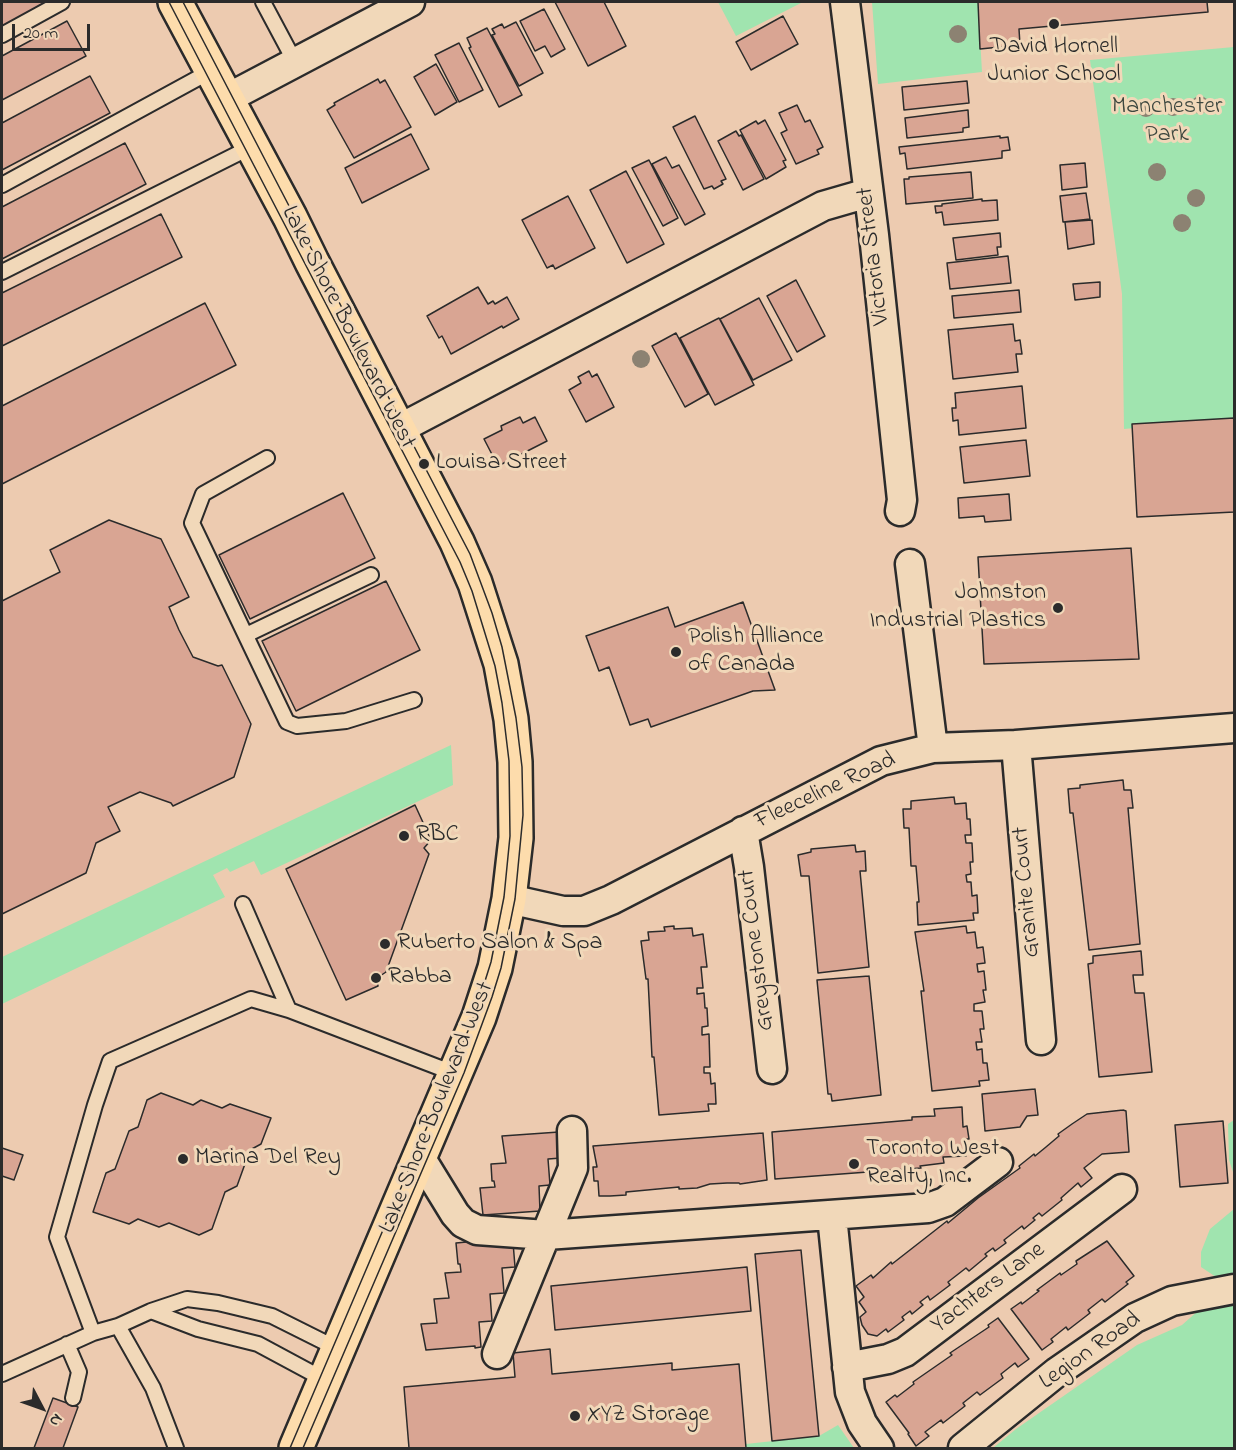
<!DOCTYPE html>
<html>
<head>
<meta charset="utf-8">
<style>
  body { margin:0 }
  #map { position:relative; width:1236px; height:1450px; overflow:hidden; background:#edcbb0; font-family:"Indie Flower",sans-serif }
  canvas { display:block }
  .frame { position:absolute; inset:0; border:3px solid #2b2b2b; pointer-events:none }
  .north { position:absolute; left:12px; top:1378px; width:60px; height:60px; -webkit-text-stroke:4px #f1d8b9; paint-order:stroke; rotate:131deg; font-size:16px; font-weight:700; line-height:24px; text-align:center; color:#2b2b2b }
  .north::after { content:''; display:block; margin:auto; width:21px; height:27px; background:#2b2b2b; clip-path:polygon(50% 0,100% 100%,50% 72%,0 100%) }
  .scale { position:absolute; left:12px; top:24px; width:78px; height:27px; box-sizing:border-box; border:3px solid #2b2b2b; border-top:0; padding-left:8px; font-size:18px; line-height:21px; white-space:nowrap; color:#2b2b2b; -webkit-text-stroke:4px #f1d8b9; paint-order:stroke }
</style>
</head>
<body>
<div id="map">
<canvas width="1236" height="1450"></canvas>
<div class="frame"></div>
<div class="north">N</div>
<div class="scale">20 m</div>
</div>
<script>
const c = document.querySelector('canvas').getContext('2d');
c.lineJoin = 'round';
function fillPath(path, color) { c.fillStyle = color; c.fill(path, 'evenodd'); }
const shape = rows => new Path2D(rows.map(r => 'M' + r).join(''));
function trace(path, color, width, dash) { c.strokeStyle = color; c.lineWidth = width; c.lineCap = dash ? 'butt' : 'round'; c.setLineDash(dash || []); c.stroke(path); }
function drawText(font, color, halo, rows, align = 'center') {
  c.font = font + ' "Indie Flower",sans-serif'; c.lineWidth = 6; c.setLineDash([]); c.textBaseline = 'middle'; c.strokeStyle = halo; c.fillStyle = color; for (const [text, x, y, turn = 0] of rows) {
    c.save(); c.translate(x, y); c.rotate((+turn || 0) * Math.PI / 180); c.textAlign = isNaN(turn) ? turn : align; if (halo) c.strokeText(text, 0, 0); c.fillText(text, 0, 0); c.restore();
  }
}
fillPath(shape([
  [718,2,803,2,736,36],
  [872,2,978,2,982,72,878,84],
  [1234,47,1234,419,1124,429,1122,294,1090,60],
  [451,745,453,785,261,875,254,861,230,872,227,868,213,875,225,897,2,1004,2,957],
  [1234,1120,1234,1175,1229,1160,1228,1124],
  [1234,1209,1234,1274,1216,1277,1201,1267,1201,1252,1210,1229],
  [1234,1279,1234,1448,993,1448,1016,1429,1137,1345,1182,1325],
  [838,1425,854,1448,746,1448,746,1444,819,1436]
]), '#a0e4af');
const building = shape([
  [2,2,49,2,2,27,2,2],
  [555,2,604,2,626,46,588,66,555,2],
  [978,2,1207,2,1208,12,1019,29,1020,45,980,49,978,2],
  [544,9,565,49,551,57,545,46,535,51,520,21,544,9],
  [783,16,798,44,751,70,736,42,783,16],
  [67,21,86,56,2,100,2,56,67,21],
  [516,22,543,73,519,86,492,35,495,34,492,29,502,24,504,28,516,22],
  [487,28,522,95,499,107,469,48,471,47,467,38,487,28],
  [459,43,483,90,459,102,435,55,459,43],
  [436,64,457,102,435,115,414,77,436,64],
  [90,76,110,113,2,170,2,123,90,76],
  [378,79,380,83,385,80,411,127,354,158,327,110,335,105,334,103,378,79],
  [967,81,969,103,904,110,902,87,967,81],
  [797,105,805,122,810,120,823,147,817,150,819,154,796,164,781,133,787,130,779,113,797,105],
  [968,110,969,127,963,128,963,132,907,138,905,118,968,110],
  [695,116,726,179,721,181,723,184,714,189,712,186,704,189,673,127,695,116],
  [765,120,786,160,783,161,786,167,766,179,740,130,756,121,758,124,765,120],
  [736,131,739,136,741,135,764,179,743,190,718,141,736,131],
  [411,134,429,169,362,203,345,168,411,134],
  [1000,136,1000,138,1008,137,1010,150,1002,151,1002,158,907,169,905,153,900,154,899,147,1000,136],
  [125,143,146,184,2,259,2,207,125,143],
  [666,157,672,168,679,165,705,214,685,225,652,164,666,157],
  [649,160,678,218,663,226,632,168,649,160],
  [1085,163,1087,187,1062,190,1060,165,1085,163],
  [626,171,664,244,627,263,590,190,626,171],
  [971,172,973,198,906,204,904,179,909,179,909,177,971,172],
  [1086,193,1090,219,1063,222,1060,196,1086,193],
  [568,196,595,248,555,269,553,265,547,268,522,220,568,196],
  [982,199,982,201,997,200,998,220,944,225,942,212,936,213,935,206,942,206,942,204,982,199],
  [161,214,182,257,2,346,2,293,161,214],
  [1092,220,1094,244,1068,249,1065,222,1092,220],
  [1000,233,1001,247,997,247,998,255,956,260,953,238,1000,233],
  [1008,256,1011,283,950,289,947,263,1008,256],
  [796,280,825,336,797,352,767,296,796,280],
  [1100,282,1100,297,1075,300,1073,284,1100,282],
  [478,287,488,304,493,301,495,304,507,297,519,319,503,328,502,326,451,354,442,336,439,338,427,316,478,287],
  [1019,290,1021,312,954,318,952,296,1019,290],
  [759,298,792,360,753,380,720,319,759,298],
  [205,303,236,365,2,484,2,406,205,303],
  [719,318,754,385,715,405,680,338,719,318],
  [1013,324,1015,341,1020,340,1022,354,1016,354,1018,372,953,379,948,330,1013,324],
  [676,333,708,394,685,407,652,346,676,333],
  [589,371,592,377,597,374,614,407,586,422,569,390,581,383,578,377,589,371],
  [1022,386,1026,428,959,435,958,420,953,421,952,408,956,408,955,393,1022,386],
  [520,417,523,423,535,417,547,441,498,466,484,439,502,430,501,426,520,417],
  [1234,418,1234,512,1137,517,1132,424,1234,418],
  [1026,440,1030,476,964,483,960,447,1026,440],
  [343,493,375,558,250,619,219,555,343,493],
  [1009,494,1011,520,985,522,984,516,959,518,958,498,1009,494],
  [109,520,161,539,189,597,169,607,179,630,193,657,218,666,222,665,251,724,234,777,173,806,171,803,140,792,108,807,120,831,96,843,86,873,2,914,2,601,60,572,50,550,109,520],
  [1131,548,1139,659,984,664,978,557,1131,548],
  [386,581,420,650,296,711,262,641,386,581],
  [743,602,775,690,753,691,651,727,648,719,630,725,609,667,599,671,586,636,668,607,675,627,743,602],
  [1123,780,1124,790,1131,790,1133,808,1128,808,1140,944,1089,950,1073,813,1070,813,1068,789,1080,788,1080,785,1123,780],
  [954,797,955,804,966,803,967,819,970,819,971,835,965,835,966,843,972,843,973,862,970,862,971,874,966,875,967,882,971,882,972,896,977,895,978,913,973,913,974,920,918,925,917,902,919,902,916,866,911,866,909,828,904,828,903,809,911,809,911,801,954,797],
  [415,805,431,840,424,848,429,854,386,972,377,978,378,986,346,1000,286,869,415,805],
  [855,845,856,852,865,851,866,871,860,871,869,967,818,973,809,876,801,876,798,855,811,852,811,849,855,845],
  [674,926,674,929,692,928,693,936,703,934,707,967,701,967,703,988,697,988,697,994,704,993,705,1008,707,1008,708,1026,702,1027,702,1035,709,1034,710,1067,704,1067,704,1073,710,1073,711,1084,715,1083,716,1104,708,1104,709,1111,659,1115,654,1057,652,1057,648,979,646,979,641,941,649,940,648,932,665,931,664,927,674,926],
  [966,926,967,933,975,932,977,948,983,947,985,963,977,964,978,972,984,971,986,990,983,990,985,1002,974,1004,974,1011,982,1011,984,1029,980,1029,982,1042,976,1042,977,1050,982,1049,983,1063,987,1063,989,1080,979,1081,980,1086,932,1091,921,991,924,991,915,932,966,926],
  [1141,951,1143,975,1133,975,1135,993,1144,993,1152,1072,1099,1077,1088,964,1093,963,1093,956,1141,951],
  [869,976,881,1095,832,1101,831,1094,828,1094,817,980,869,976],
  [1035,1089,1038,1115,1027,1116,1020,1127,985,1131,982,1094,1035,1089],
  [161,1093,193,1105,201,1100,222,1108,230,1104,271,1118,261,1144,250,1150,237,1186,225,1192,212,1229,199,1235,169,1223,159,1227,138,1219,129,1224,93,1212,106,1173,115,1169,129,1131,138,1127,147,1100,161,1093],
  [962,1107,963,1127,967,1126,969,1139,965,1139,966,1156,943,1157,944,1163,920,1166,921,1168,775,1179,772,1132,912,1120,912,1117,935,1116,934,1109,962,1107],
  [1123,1110,1126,1111,1129,1152,1102,1154,1084,1168,1092,1178,1081,1187,1078,1183,1061,1198,1062,1200,1042,1216,1039,1213,1033,1218,1035,1220,1024,1229,1022,1226,1004,1240,1006,1243,995,1251,993,1248,985,1254,987,1256,969,1271,966,1268,948,1282,950,1285,930,1300,928,1296,920,1302,923,1305,912,1314,910,1311,902,1317,904,1320,888,1332,886,1329,877,1336,868,1334,862,1325,860,1317,866,1312,859,1302,864,1297,856,1286,871,1275,873,1278,891,1262,892,1264,933,1232,947,1221,948,1223,978,1198,1020,1168,1019,1166,1034,1154,1035,1156,1046,1147,1059,1136,1058,1134,1072,1124,1087,1114,1123,1110],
  [1223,1121,1228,1183,1180,1187,1175,1125,1223,1121],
  [559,1132,561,1158,548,1159,550,1185,539,1186,540,1211,483,1215,480,1188,495,1187,494,1181,492,1181,491,1164,506,1163,502,1136,559,1132],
  [763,1133,767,1180,740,1184,739,1183,727,1183,710,1184,697,1188,679,1189,679,1187,626,1192,626,1195,610,1196,599,1196,598,1181,594,1181,593,1167,597,1167,593,1146,763,1133],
  [2,1148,23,1155,14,1180,2,1176,2,1148],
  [477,1241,477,1244,513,1242,515,1267,502,1268,504,1293,490,1294,492,1321,479,1322,481,1347,475,1348,475,1346,426,1350,421,1324,437,1323,434,1299,449,1298,445,1273,461,1272,460,1264,458,1264,456,1243,477,1241],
  [1107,1241,1134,1276,1126,1282,1128,1284,1105,1302,1102,1299,1088,1310,1090,1313,1068,1330,1066,1327,1051,1339,1053,1342,1042,1350,1011,1309,1021,1302,1022,1304,1039,1291,1037,1290,1060,1273,1061,1275,1077,1264,1076,1261,1107,1241],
  [801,1250,819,1436,772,1441,755,1254,801,1250],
  [747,1267,751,1311,555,1330,551,1286,747,1267],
  [998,1318,1029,1359,1018,1367,1015,1363,1001,1374,1003,1378,980,1395,977,1392,963,1403,965,1406,943,1423,941,1420,925,1432,929,1436,916,1446,908,1434,909,1433,886,1402,895,1395,897,1397,914,1384,913,1382,952,1355,950,1353,989,1327,988,1325,998,1318],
  [550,1349,552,1374,672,1363,672,1370,739,1364,746,1448,409,1448,404,1387,515,1377,513,1353,550,1349],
  [53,1398,78,1407,63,1448,34,1448,53,1398]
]);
fillPath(building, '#d9a593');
trace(building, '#2b2b2b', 1.5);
const lane = shape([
  [263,2,295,62],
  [2,35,62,2],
  [2,185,211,71],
  [2,272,251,147],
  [267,458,203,494,192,523,287,722,297,726,346,721,414,700],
  [246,635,371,575],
  [243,904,289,1010],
  [151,1311,198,1329,258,1344,325,1380],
  [118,1326,153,1388,176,1448],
  [93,1333,57,1237,95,1105,110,1061,251,999,289,1010,456,1074],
  [67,1344,79,1372,73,1398],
  [2,1374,93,1333,118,1326,151,1311,187,1299,218,1303,272,1316,338,1349]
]);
const street = shape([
  [845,2,874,235,902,500,900,511],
  [226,99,410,2],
  [399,429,823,206,868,193],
  [910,564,933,748],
  [1016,745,1041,1040],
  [743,831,749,867,772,1069],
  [509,899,563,911,584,911,611,900,881,761,933,748,1016,745,1234,728],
  [420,1157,455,1214,463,1223,477,1230,546,1235,928,1208,945,1202,998,1162],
  [832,1216,850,1392,862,1423,879,1448],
  [497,1354,573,1168,572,1131],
  [847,1367,888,1359,905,1352,1122,1189],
  [963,1448,1057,1372,1135,1318,1172,1301,1234,1289]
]);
const primary = shape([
  [175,2,290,217,312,262,457,542,475,583,501,664,511,719,515,762,516,838,509,899,495,968,479,1017,296,1448]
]);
trace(lane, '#2b2b2b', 18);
trace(street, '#2b2b2b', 33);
trace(primary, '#2b2b2b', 38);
trace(lane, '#f1d8b9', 14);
trace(street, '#f1d8b9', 28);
trace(primary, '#fddcac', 33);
trace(shape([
  [169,2,460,562,472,591,495,666,502,703,509,761,510,836,504,897,491,962,473,1019,290,1448],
  [183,2,470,554,492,613,502,647,516,718,522,767,523,815,515,899,501,968,492,997,464,1073,303,1448]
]), '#2b2b2b', 1.5);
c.fillStyle = '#8c8272';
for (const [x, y] of [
  [958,34],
  [1200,105],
  [1173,107],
  [1146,108],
  [1157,172],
  [1196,198],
  [1182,223],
  [641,359]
]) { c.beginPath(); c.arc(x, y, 9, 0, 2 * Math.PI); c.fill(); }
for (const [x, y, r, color] of [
  [1054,24,6,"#2b2b2b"],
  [424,464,6,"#2b2b2b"],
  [1058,608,6,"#2b2b2b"],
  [676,652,6,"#2b2b2b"],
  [404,836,6,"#2b2b2b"],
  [385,944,6,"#2b2b2b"],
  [376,978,6,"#2b2b2b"],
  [183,1159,6,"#2b2b2b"],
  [854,1164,6,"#2b2b2b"],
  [575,1416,6,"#2b2b2b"]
]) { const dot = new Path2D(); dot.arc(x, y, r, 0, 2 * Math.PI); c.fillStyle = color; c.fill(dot); trace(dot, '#f1d8b9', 2); }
drawText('24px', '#2b2b2b', '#f1d8b9', [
  ["David Hornell",1054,48,"center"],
  ["Junior School",1054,76,"center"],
  ["Louisa Street",436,464],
  ["Johnston",1046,594,"right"],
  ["Industrial Plastics",1046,622,"right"],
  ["Polish Alliance",688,638],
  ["of Canada",688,666],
  ["RBC",416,836],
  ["Ruberto Salon & Spa",397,944],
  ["Rabba",388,978],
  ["Toronto West",866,1150],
  ["Realty, Inc.",866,1178],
  ["Marina Del Rey",195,1159],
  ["XYZ Storage",587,1416]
], 'left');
drawText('24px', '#3d473f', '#f1d8b9', [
  ["Manchester",1167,108],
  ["Park",1167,136]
]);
drawText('24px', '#2b2b2b', '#f1d8b9', [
  ["Victoria Street",875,256,-97],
  ["Lake Shore Boulevard West",347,328,63],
  ["Fleeceline Road",826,792,-25],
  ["Granite Court",1028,892,-95],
  ["Greystone Court",758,950,-97],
  ["Lake Shore Boulevard West",438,1108,-68],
  ["Yachters Lane",989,1289,-37],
  ["Legion Road",1091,1352,-35]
]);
</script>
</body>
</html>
